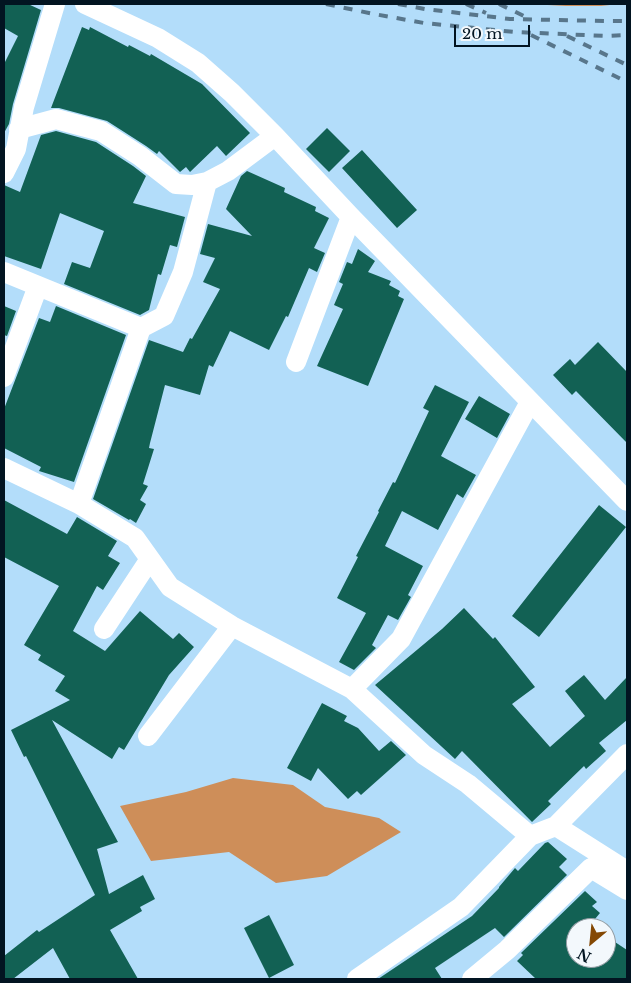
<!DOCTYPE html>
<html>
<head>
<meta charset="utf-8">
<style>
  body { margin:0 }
  #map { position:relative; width:631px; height:983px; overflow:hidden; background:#b3ddfa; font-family:"Libre Baskerville",serif }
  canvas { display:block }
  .frame { position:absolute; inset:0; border:5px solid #021421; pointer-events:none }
  .north { position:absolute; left:566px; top:918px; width:50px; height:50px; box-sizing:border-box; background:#f3f8fc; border:1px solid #939da4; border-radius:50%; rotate:208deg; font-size:14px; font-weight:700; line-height:20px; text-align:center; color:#021421 }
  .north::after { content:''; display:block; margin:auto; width:18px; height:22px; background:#844804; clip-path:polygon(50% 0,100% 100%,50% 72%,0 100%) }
  .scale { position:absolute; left:454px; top:25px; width:76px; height:22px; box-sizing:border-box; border:2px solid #021421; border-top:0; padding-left:6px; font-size:15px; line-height:18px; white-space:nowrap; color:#021421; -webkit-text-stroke:4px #f3f8fc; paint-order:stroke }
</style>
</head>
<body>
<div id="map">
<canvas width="631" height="983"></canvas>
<div class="frame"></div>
<div class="north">N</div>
<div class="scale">20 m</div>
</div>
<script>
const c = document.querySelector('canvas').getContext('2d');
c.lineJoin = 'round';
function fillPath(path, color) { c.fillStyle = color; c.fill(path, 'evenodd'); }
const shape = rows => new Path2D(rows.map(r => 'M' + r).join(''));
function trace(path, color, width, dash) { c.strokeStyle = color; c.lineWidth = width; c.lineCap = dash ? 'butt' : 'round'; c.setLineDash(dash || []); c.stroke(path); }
fillPath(shape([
  [529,4,619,4,601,6,566,6],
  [233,778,293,785,325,807,379,818,401,832,327,876,276,883,229,852,151,861,120,806,186,792]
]), '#ce8e59');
fillPath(shape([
  [4,4,28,4,41,10,13,104,9,124,4,133,4,64,18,36,4,28],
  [82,27,89,30,90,27,128,47,129,45,150,56,151,54,202,84,250,133,226,156,217,146,190,172,186,167,180,172,159,151,157,154,146,146,107,121,59,108,51,108],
  [327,128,350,151,329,172,306,149],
  [56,131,96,142,133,166,146,176,133,203,185,217,177,247,170,245,161,275,158,274,149,310,140,315,64,284,72,262,90,268,104,231,60,213,41,269,4,256,4,185,20,192,41,135],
  [362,150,417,210,397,228,342,168],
  [247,171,285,188,284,192,316,207,315,211,329,218,314,248,325,253,317,272,309,268,288,317,286,316,269,350,230,331,213,367,209,365,200,395,165,385,150,443,149,448,154,449,143,484,148,486,140,500,146,504,136,523,130,519,129,520,93,499,149,340,183,352,190,338,192,339,220,289,203,282,215,258,200,254,208,224,252,236,226,209,241,176],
  [358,249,375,261,368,272,391,281,389,285,400,291,398,296,404,299,368,386,317,366,343,309,334,305,343,284,339,282,347,262,352,264],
  [4,306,16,311,7,336,4,335],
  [56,306,126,335,74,482,39,471,41,467,4,448,4,409,39,318,50,322],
  [598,342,627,372,627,443,576,391,572,395,553,375,570,359,575,365],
  [435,385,469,402,441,456,476,475,463,498,457,494,438,530,402,511,385,546,423,566,408,595,411,597,398,620,388,615,372,645,376,648,354,670,339,662,366,613,337,598,358,557,356,556,379,512,378,511,393,482,395,483,429,411,423,408],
  [479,396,510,414,497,438,465,419],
  [4,500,67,534,77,517,117,541,108,556,120,563,103,590,97,586,73,631,105,651,140,611,173,639,179,633,194,647,169,675,124,750,119,747,112,759,52,720,118,842,97,849,109,894,143,875,155,899,140,907,142,911,110,930,138,979,70,979,53,948,13,979,4,979,4,956,37,930,39,932,95,895,26,756,24,757,11,730,70,700,55,691,65,676,38,660,41,655,24,645,59,586,4,557],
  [599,505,626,527,539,637,512,616],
  [464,608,493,639,495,637,535,687,512,704,550,747,585,716,565,691,584,675,605,700,627,677,627,720,599,743,606,751,586,769,584,766,548,801,551,804,532,822,462,751,455,759,375,685,442,629],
  [322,703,347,716,344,721,358,728,379,751,391,741,406,755,361,795,357,791,348,799,318,768,311,781,287,768],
  [548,842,567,859,559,867,567,875,504,937,495,928,435,968,442,979,378,979,472,916,499,888,499,887,515,868,518,871,545,843],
  [585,891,597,902,592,906,600,913,590,925,594,928,576,928,576,958,606,958,606,936,627,950,627,979,536,979,517,961,523,955,521,953],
  [269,915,294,965,269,978,244,928]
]), '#126154');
trace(shape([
  [85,4,158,38,198,63,232,93,275,136,351,217,627,501],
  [19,129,56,119,101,131,140,156,176,184,192,185,207,182],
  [4,173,16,149,24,107,55,4],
  [4,272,141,328,164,316,183,272,207,182,228,171,275,136],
  [296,362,351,217],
  [4,377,38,286],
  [4,468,79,504,135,538,170,587,232,626,352,689,401,639,530,402],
  [79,504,141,328],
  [104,629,150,559],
  [352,689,424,755,468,784,530,836],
  [148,736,232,626],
  [556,826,627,871],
  [357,979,461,907,530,836,556,826,627,754],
  [472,979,507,950,591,868,627,890]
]), '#fff', 20);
trace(shape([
  [326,4,374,14,424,23,515,32,607,36,627,35],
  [398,4,425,9,510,19,607,21,627,21],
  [466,4,486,13],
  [499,4,526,17],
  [531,35,627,82],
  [567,36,627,65]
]), '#58768b', 4, [9, 9]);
</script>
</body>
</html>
